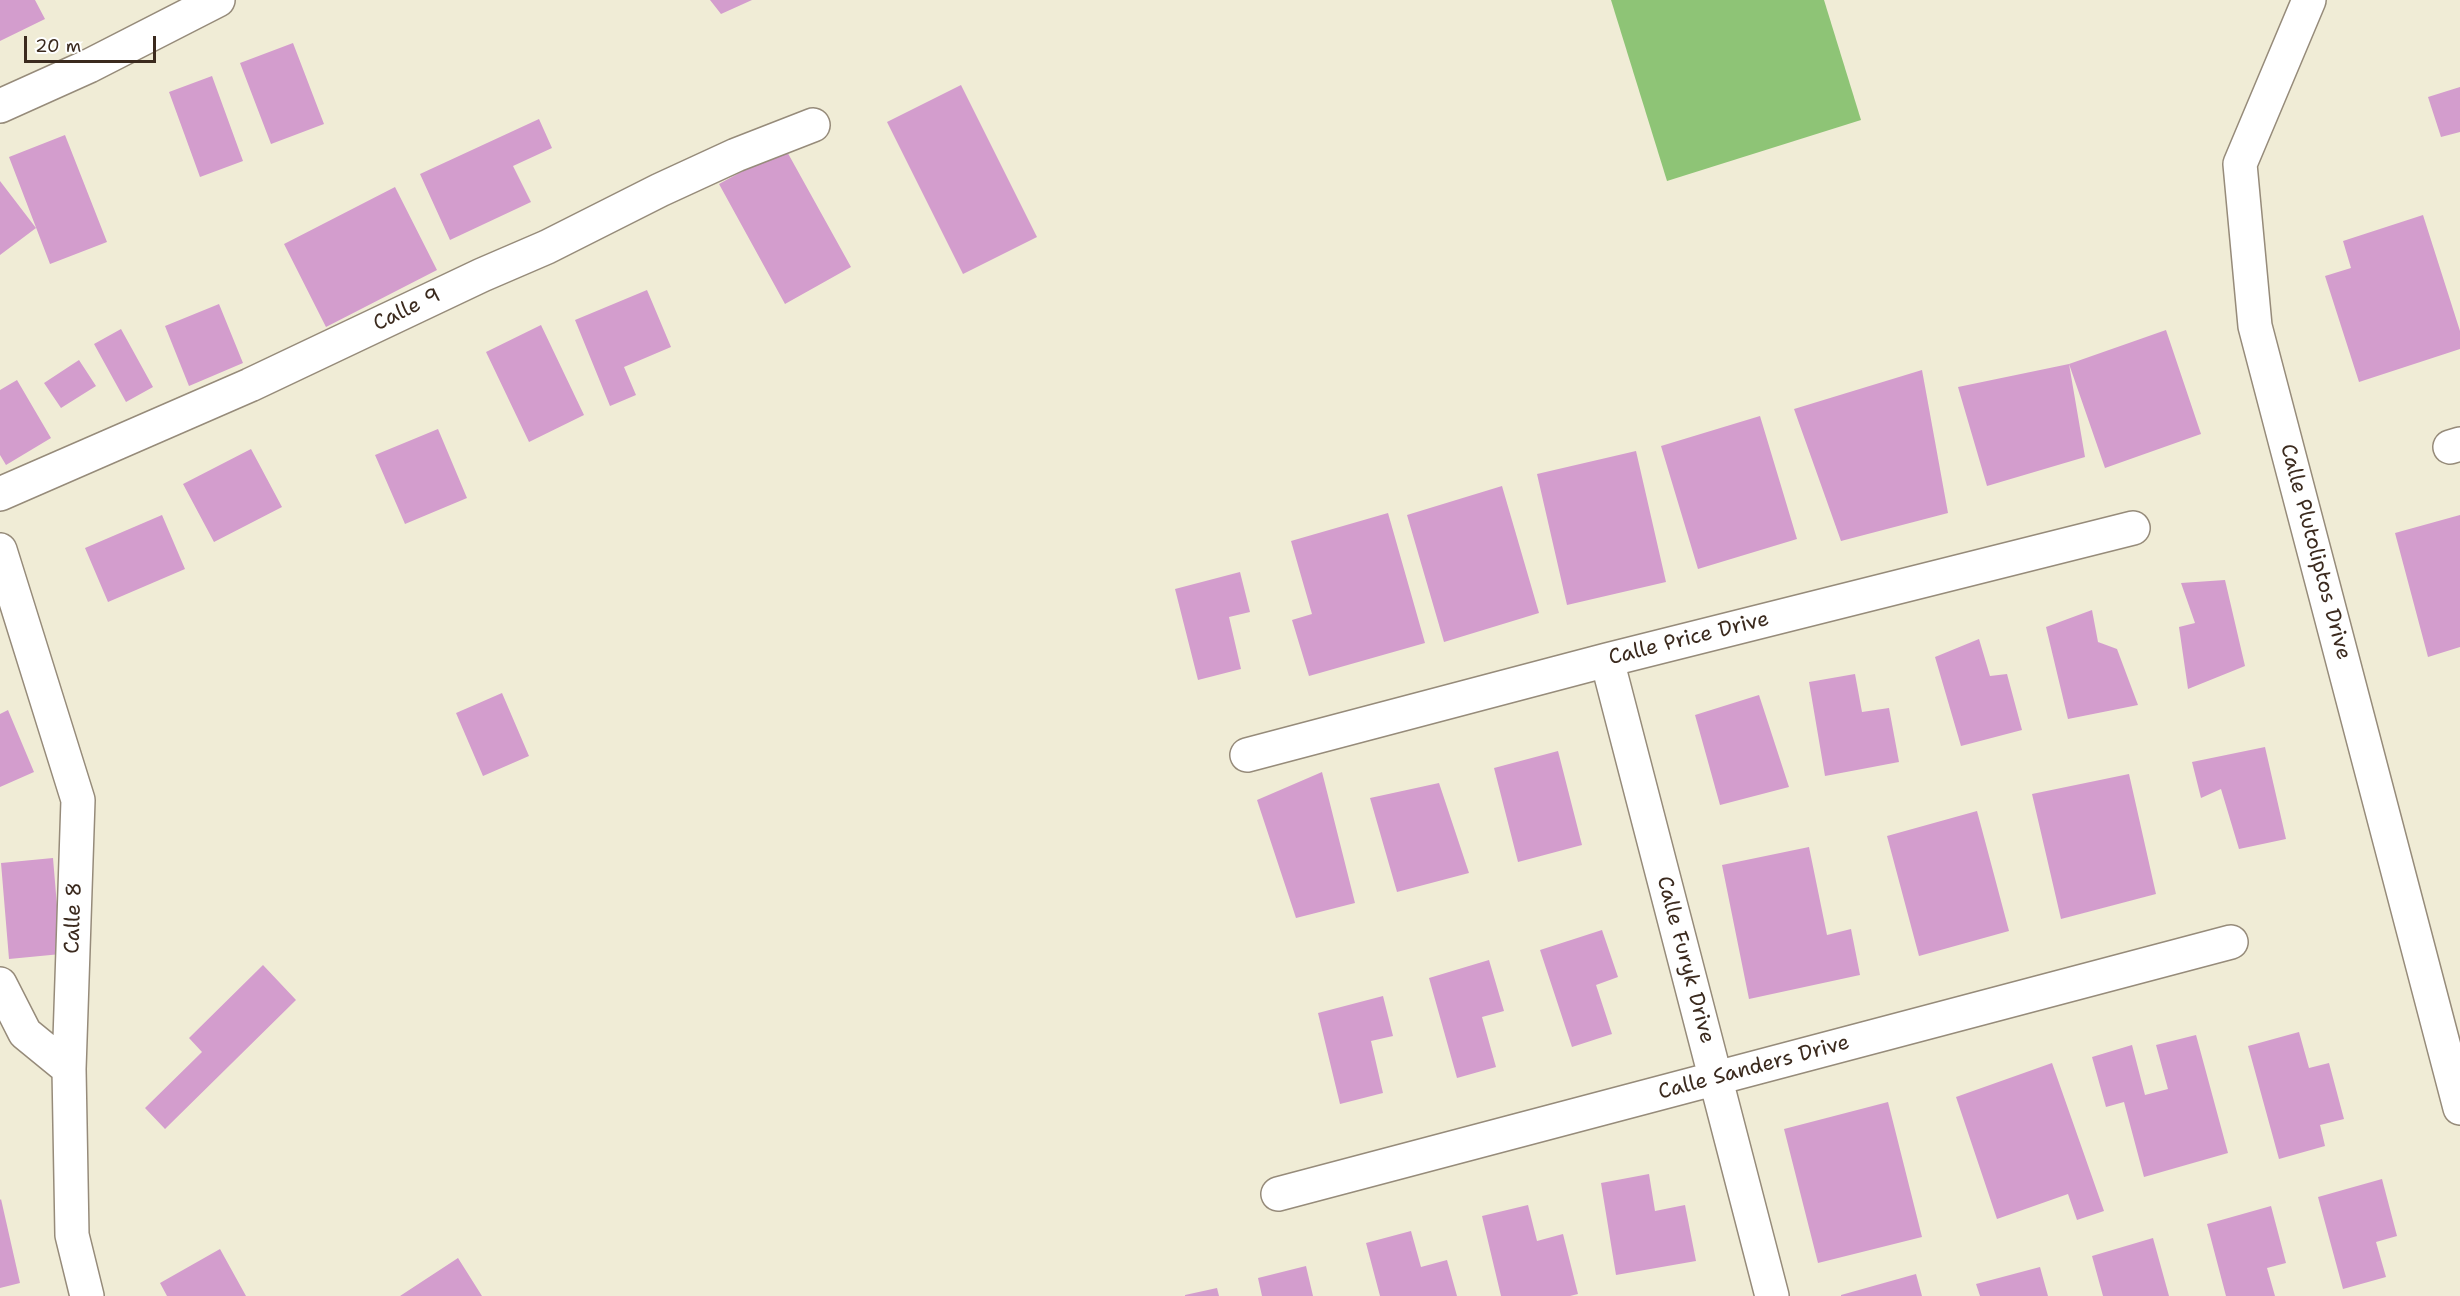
<!DOCTYPE html>
<html>
<head>
<meta charset="utf-8">
<style>
  body { margin:0 }
  #map { position:relative; width:2460px; height:1296px; overflow:hidden; background:#f0ecd6; font-family:"Shantell Sans",sans-serif }
  canvas { display:block }
  .scale { position:absolute; left:24px; top:36px; width:132px; height:27px; box-sizing:border-box; border:3px solid #3b2a1e; border-top:0; padding-left:8px; font-size:18px; line-height:21px; white-space:nowrap; color:#3b2a1e; -webkit-text-stroke:4px #fff; paint-order:stroke }
</style>
</head>
<body>
<div id="map">
<canvas width="2460" height="1296"></canvas>
<div class="scale">20 m</div>
</div>
<script>
const c = document.querySelector('canvas').getContext('2d');
c.lineJoin = 'round';
function fillPath(path, color) { c.fillStyle = color; c.fill(path, 'evenodd'); }
const shape = rows => new Path2D(rows.map(r => 'M' + r).join(''));
function trace(path, color, width, dash) { c.strokeStyle = color; c.lineWidth = width; c.lineCap = dash ? 'butt' : 'round'; c.setLineDash(dash || []); c.stroke(path); }
function drawText(font, color, halo, rows, align = 'center') {
  c.font = font + ' "Shantell Sans",sans-serif'; c.lineWidth = 4.5; c.setLineDash([]); c.textBaseline = 'middle'; c.strokeStyle = halo; c.fillStyle = color; for (const [text, x, y, turn = 0] of rows) {
    c.save(); c.translate(x, y); c.rotate((+turn || 0) * Math.PI / 180); c.textAlign = isNaN(turn) ? turn : align; if (halo) c.strokeText(text, 0, 0); c.fillText(text, 0, 0); c.restore();
  }
}
fillPath(shape([
  [1611,0,1824,0,1861,120,1667,181]
]), '#8ec476');
fillPath(shape([
  [0,0,35,0,45,19,0,41],
  [710,0,752,0,721,14],
  [293,43,324,124,271,144,240,63],
  [212,76,243,161,200,177,169,92],
  [961,85,1037,237,963,274,887,122],
  [2460,87,2460,132,2441,137,2428,97],
  [539,119,552,148,513,166,531,202,450,240,420,174],
  [65,135,107,242,50,264,9,157],
  [785,148,851,267,785,304,719,184],
  [0,181,36,228,0,255],
  [395,187,437,270,326,327,284,244],
  [2423,215,2460,331,2460,349,2359,382,2325,276,2351,268,2343,241],
  [647,290,671,347,624,367,636,395,610,406,575,320],
  [219,304,243,363,189,386,165,326],
  [541,325,584,415,529,442,486,352],
  [121,329,153,387,126,402,94,344],
  [2166,330,2201,434,2105,468,2069,364],
  [79,360,96,386,61,408,44,383],
  [2069,364,2085,457,1987,486,1958,387],
  [1922,370,1948,513,1841,541,1794,409],
  [17,380,51,438,6,465,0,455,0,390],
  [1760,416,1797,539,1698,569,1661,446],
  [438,429,467,498,405,524,375,455],
  [251,449,282,507,214,542,183,484],
  [1636,451,1666,582,1567,605,1537,474],
  [1502,486,1539,613,1444,642,1407,515],
  [1388,513,1425,643,1309,676,1292,620,1312,614,1291,541],
  [162,515,185,569,108,602,85,548],
  [2460,515,2460,647,2428,657,2395,533],
  [1240,572,1250,612,1229,617,1241,669,1198,680,1175,589],
  [2225,580,2245,666,2188,689,2179,627,2195,623,2181,583],
  [2092,610,2098,642,2117,649,2138,705,2068,719,2046,627],
  [1979,639,1990,676,2007,674,2022,730,1961,746,1935,657],
  [1855,674,1862,712,1889,708,1899,762,1825,776,1809,682],
  [502,693,529,756,483,776,456,713],
  [1759,695,1789,787,1720,805,1695,715],
  [8,710,34,772,0,787,0,714],
  [2265,747,2286,839,2239,849,2221,789,2201,798,2192,762],
  [1558,751,1582,845,1518,862,1494,768],
  [1322,772,1355,903,1296,918,1257,800],
  [2129,774,2156,894,2061,919,2032,794],
  [1439,783,1469,873,1397,892,1370,798],
  [1977,811,2009,931,1919,956,1887,836],
  [1809,847,1827,935,1851,929,1860,975,1749,999,1722,865],
  [53,858,61,954,9,959,1,863],
  [1602,930,1618,977,1596,985,1612,1034,1572,1047,1540,950],
  [1489,960,1504,1011,1482,1017,1496,1067,1457,1078,1429,978],
  [263,965,296,1000,165,1129,145,1108,202,1052,189,1038],
  [1383,996,1393,1036,1371,1041,1383,1093,1340,1104,1318,1013],
  [2299,1032,2309,1068,2329,1063,2344,1119,2320,1125,2325,1146,2279,1159,2248,1046],
  [2196,1035,2228,1153,2144,1177,2124,1102,2106,1107,2092,1057,2132,1045,2145,1095,2168,1089,2156,1045],
  [2052,1063,2104,1211,2077,1220,2068,1194,1997,1219,1956,1097],
  [1888,1102,1922,1237,1818,1263,1784,1129],
  [1649,1174,1655,1211,1685,1205,1696,1261,1616,1275,1601,1183],
  [2382,1179,2397,1236,2376,1242,2386,1277,2343,1289,2318,1197],
  [1,1199,20,1283,0,1288,0,1200],
  [1528,1205,1537,1241,1563,1234,1578,1294,1570,1296,1501,1296,1482,1216],
  [2271,1206,2286,1263,2267,1268,2275,1296,2226,1296,2207,1224],
  [1411,1231,1421,1267,1447,1260,1457,1296,1380,1296,1366,1243],
  [2153,1238,2169,1296,2103,1296,2092,1256],
  [220,1249,246,1296,167,1296,160,1283],
  [458,1258,482,1296,400,1296],
  [1306,1266,1313,1296,1262,1296,1258,1278],
  [2040,1267,2048,1296,1980,1296,1976,1284],
  [1916,1274,1922,1296,1841,1296,1841,1295],
  [1217,1288,1219,1296,1185,1296,1185,1295]
]), '#d39dcd');
const street = shape([
  [2309,0,2240,164,2255,326,2460,1108],
  [0,106,89,66,218,0],
  [2450,447,2460,444],
  [0,494,250,385,482,275,547,247,660,190,736,155,813,125],
  [0,550,78,800,69,1069,72,1235,87,1296],
  [1607,660,1772,1296],
  [1247,755,1607,660,2133,528],
  [0,984,25,1033,69,1069],
  [1278,1194,2231,942]
]);
trace(street, '#968b7a', 36);
trace(street, '#fff', 33);
drawText('21px', '#3b2a1e', '#fff', [
  ["Calle 9",407,310,-26],
  ["Calle Plutoliptos Drive",2315,552,75],
  ["Calle Price Drive",1689,639,-14],
  ["Calle 8",74,918,-88],
  ["Calle Furyk Drive",1685,960,75],
  ["Calle Sanders Drive",1754,1068,-15]
]);
</script>
</body>
</html>
